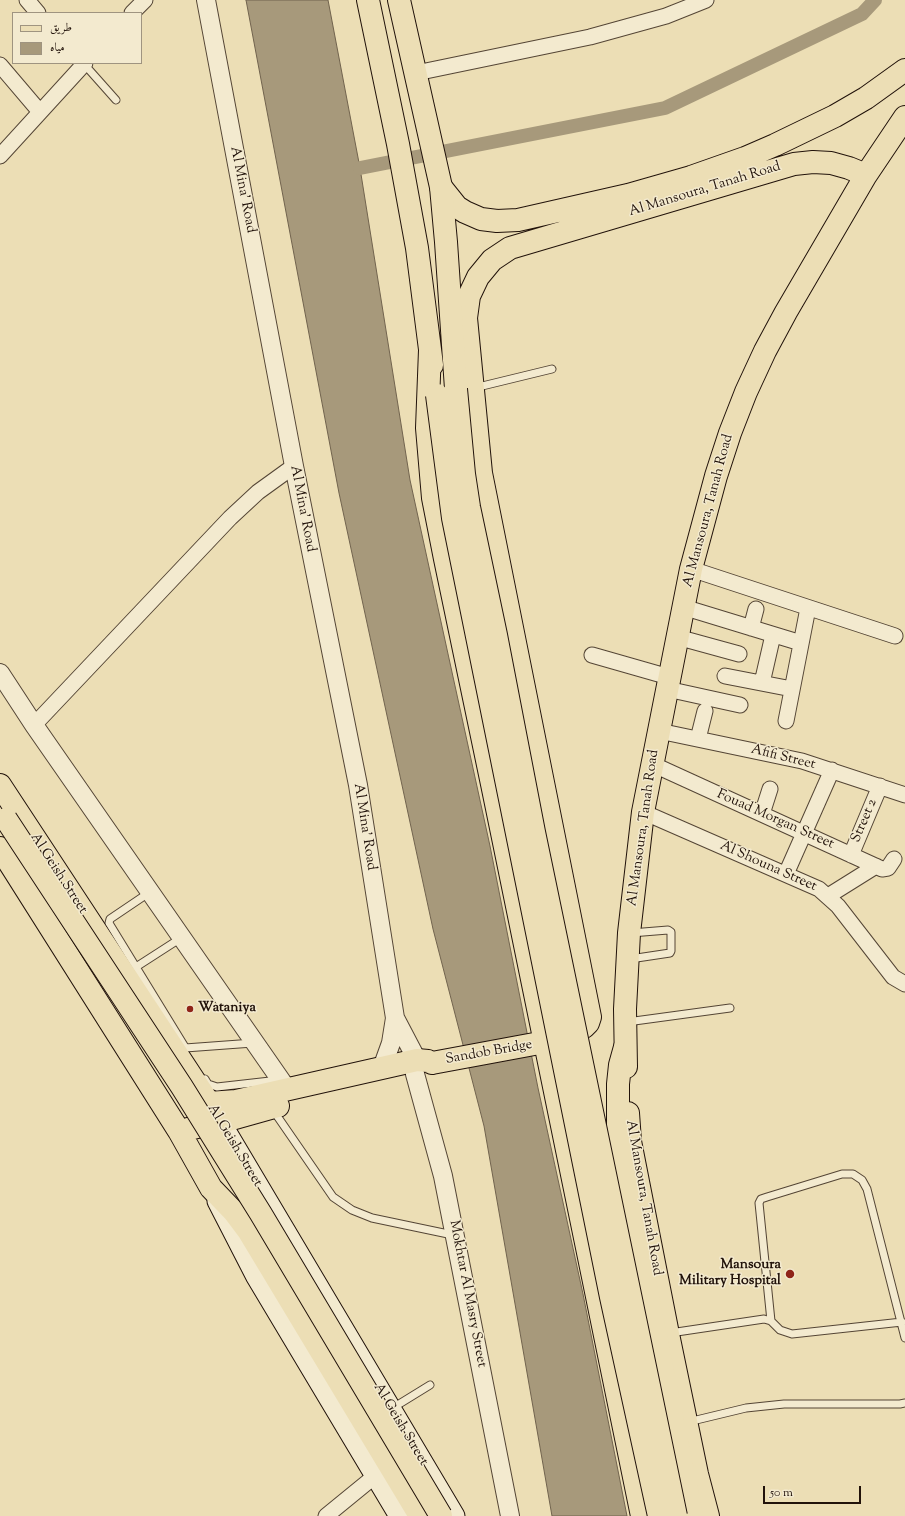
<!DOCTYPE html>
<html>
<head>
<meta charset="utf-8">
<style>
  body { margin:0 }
  #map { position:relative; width:905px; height:1516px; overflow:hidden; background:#ecdeb5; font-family:"Sorts Mill Goudy",Amiri,serif }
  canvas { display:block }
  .legend { position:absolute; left:12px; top:12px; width:130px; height:52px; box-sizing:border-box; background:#f3eacf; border:1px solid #9f9480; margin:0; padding:5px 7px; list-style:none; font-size:12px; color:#21120a }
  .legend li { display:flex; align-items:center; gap:8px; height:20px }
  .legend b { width:20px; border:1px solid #9f9480 }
  .scale { position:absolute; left:763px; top:1486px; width:98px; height:18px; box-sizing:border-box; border:2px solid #21120a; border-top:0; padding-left:5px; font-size:12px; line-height:14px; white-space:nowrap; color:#21120a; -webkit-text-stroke:3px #f3eacf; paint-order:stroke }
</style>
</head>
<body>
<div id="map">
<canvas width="905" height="1516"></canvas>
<ul class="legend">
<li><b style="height:5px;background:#ecdeb5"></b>طريق</li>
<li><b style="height:11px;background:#a7997b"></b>مياه</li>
</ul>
<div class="scale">50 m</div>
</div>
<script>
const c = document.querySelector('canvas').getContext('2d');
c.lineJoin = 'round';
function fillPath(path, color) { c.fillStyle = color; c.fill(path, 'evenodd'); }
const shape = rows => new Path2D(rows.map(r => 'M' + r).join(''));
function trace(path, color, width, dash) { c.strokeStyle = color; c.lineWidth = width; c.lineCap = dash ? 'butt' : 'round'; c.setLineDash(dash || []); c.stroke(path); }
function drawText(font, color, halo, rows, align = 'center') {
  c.font = font + ' "Sorts Mill Goudy",serif'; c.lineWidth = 3; c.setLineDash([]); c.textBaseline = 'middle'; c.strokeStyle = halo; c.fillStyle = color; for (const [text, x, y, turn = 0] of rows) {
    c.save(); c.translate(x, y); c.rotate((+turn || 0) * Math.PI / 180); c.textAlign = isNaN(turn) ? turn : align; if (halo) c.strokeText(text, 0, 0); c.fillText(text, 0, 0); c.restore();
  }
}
const water = shape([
  [246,0,328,0,360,168,410,480,490,846,538,1088,583,1294,627,1516,552,1516,484,1126,433,929,339,493,246,0]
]);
fillPath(water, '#a7997b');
trace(water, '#71634e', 1);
trace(shape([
  [360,168,665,108,862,14,875,0]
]), '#a7997b', 14);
const service = shape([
  [84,64,116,100],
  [474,388,552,369],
  [150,892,113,917,110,919,109,923,185,1047],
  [630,959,670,953,671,951,671,932,668,930,631,933],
  [136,967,181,938],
  [627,1022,730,1008],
  [185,1048,253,1043],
  [205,1079,208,1084,217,1087,279,1080],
  [273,1110,333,1197,352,1210,372,1218,453,1235],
  [771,1321,759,1203,761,1199,767,1197,842,1174,853,1174,862,1180,867,1189,905,1338],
  [670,1333,764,1319,771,1321,780,1330,792,1334,902,1322],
  [391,1409,430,1385],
  [688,1422,746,1408,784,1404,900,1404,905,1403]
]);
const minor = shape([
  [27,0,38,13],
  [132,13,145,0],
  [0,65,40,112],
  [416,73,590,37,666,16,706,0],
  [0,156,85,63],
  [691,569,895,636],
  [683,607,801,643],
  [751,628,756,609],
  [677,637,739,654],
  [592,655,669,677],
  [725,676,792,689],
  [762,683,773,635],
  [667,689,740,705],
  [786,721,808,608],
  [34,725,230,518,258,492,294,466],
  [659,731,802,761,905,795],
  [698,739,705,711],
  [652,764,882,869,888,868,894,859],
  [643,812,819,889,838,906,893,977,905,984],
  [762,814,770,789],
  [851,855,880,786],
  [786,874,832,770],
  [828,896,876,866],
  [326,1516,375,1476]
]);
const tertiary = shape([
  [206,0,294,466,358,785,395,1018,417,1060],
  [0,673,34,725,287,1089],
  [382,1068,391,1043,395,1018],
  [415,1074,443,1176,510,1516]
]);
const secondary = shape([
  [211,1107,454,1516],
  [218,1201,256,1275,400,1516]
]);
const primary = shape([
  [441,187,457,207,465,212,481,219,497,221,518,220,628,195,691,177,745,158,775,145,835,116,866,98,905,70],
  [0,785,209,1103,236,1101,417,1060,428,1061,432,1063],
  [0,848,179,1131,211,1188,234,1212,249,1232,420,1516],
  [432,1063,545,1042,573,1033,584,1027,588,1023,590,1017,481,473,466,318,469,296,478,277,492,260,510,248,794,164,813,162,831,163,849,168,866,175],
  [626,1067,625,1009,629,933,643,812,691,569,716,476,730,433,746,392,765,351,786,312,866,175,905,117],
  [628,1113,630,1141,668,1334,697,1474,708,1516],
  [188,1129,221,1122,278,1106]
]);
const trunk = shape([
  [368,0,398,144,417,248,432,365],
  [399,0,441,187,446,242,456,389],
  [430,350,427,428,433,498,445,559,492,784,642,1516],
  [625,1047,620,1065,618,1084,618,1126,621,1162,692,1516]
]);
trace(service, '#544535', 9);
trace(minor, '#544535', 17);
trace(tertiary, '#544535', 20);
trace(secondary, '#21120a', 23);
trace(primary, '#21120a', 24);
trace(trunk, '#21120a', 24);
trace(service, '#f3eacf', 7);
trace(minor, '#f3eacf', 15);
trace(tertiary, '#f3eacf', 18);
trace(secondary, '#f3eacf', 21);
trace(primary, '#ecdeb5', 22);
trace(trunk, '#ecdeb5', 22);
const primaryBridge = shape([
  [6,819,182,1087,261,1214,441,1516]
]);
const trunkBridge = shape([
  [456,389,464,474,469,507,496,635,534,832,676,1516],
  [437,395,453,518,611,1297,659,1516]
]);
trace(primaryBridge, '#21120a', 24, []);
trace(trunkBridge, '#21120a', 24, []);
trace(primaryBridge, '#ecdeb5', 22);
trace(trunkBridge, '#ecdeb5', 22);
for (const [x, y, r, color] of [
  [190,1009,4,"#8f2418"],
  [790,1274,5,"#8f2418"]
]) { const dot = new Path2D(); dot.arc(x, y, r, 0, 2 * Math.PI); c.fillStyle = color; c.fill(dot); trace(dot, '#f3eacf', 1.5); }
drawText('14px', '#21120a', '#f3eacf', [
  ["Al Mina' Road",242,190,79],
  ["Al Mansoura, Tanah Road",705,190,-17],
  ["Al Mina' Road",302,509,79],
  ["Al Mansoura, Tanah Road",709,511,-75],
  ["Afifi Street",783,758,14],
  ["Fouad Morgan Street",775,820,24],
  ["Street 2",865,821,-67],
  ["Al Mina' Road",364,827,81],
  ["Al Mansoura, Tanah Road",644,828,-82],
  ["Al Shouna Street",768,867,24],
  ["Al Geish Street",58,874,57],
  ["Sandob Bridge",489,1053,-10],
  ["Al Geish Street",234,1146,59],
  ["Al Mansoura, Tanah Road",643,1198,80],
  ["Mokhtar Al Masry Street",467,1294,79],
  ["Al Geish Street",400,1425,59]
]);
drawText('bold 14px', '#21120a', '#f3eacf', [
  ["Wataniya",198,1009],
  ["Mansoura",781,1266,"right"],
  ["Military Hospital",781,1282,"right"]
], 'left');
</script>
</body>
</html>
